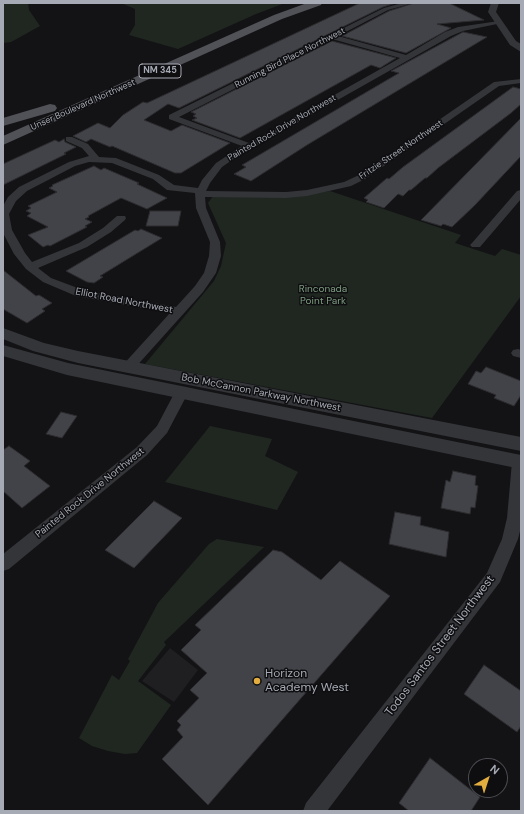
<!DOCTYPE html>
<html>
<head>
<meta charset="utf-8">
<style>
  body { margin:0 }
  #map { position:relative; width:524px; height:814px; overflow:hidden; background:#131315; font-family:"DM Sans",sans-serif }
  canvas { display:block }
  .frame { position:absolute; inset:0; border:4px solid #a6aab4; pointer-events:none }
  .north { position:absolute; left:468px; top:758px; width:40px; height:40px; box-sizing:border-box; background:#0e0e10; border:1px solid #4b4c52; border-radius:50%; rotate:39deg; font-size:11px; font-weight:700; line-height:16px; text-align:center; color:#a6aab4 }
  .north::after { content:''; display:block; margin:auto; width:14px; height:18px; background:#e2ac3e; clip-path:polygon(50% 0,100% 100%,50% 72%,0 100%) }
</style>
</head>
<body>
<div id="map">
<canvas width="524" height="814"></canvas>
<div class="frame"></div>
<div class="north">N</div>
</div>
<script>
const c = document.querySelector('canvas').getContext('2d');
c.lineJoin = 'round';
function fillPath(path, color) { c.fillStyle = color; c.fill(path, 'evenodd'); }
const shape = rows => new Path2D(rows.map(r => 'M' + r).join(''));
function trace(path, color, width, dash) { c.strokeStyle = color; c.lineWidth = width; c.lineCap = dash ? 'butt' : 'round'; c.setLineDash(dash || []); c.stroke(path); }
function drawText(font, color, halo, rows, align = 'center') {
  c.font = font + ' "DM Sans",sans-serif'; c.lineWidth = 3; c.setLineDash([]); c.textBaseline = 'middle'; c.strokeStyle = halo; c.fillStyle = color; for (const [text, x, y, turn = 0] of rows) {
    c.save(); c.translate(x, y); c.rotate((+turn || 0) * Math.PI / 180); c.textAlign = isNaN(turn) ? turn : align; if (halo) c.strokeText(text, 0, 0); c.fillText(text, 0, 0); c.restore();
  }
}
fillPath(shape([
  [170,648,198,670,174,702,142,681]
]), '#1f1f21');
fillPath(shape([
  [3,3,28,3,29,10,40,26,11,42,3,43],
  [121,3,285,3,256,14,178,49,129,35,135,25,135,9],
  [330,191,461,235,455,243,495,256,502,249,521,255,521,296,432,418,145,364,214,281,221,266,226,243,208,203,213,196,303,195],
  [210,426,272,439,265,456,298,472,277,510,165,482],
  [217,539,264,547,164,642,166,645,138,681,171,705,137,753,125,754,108,751,92,746,79,738,112,675,119,680,130,661,128,659,158,603,209,544]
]), '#202721');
const building = shape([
  [360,3,396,3,383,7,179,108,168,104,144,120,171,131,182,125,230,143,181,173,175,173,112,146,110,147,91,139,86,142,73,136,98,123,110,128,123,115,143,102,147,103,360,3],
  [414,3,449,3,484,20,437,24,451,28,406,53,342,36,389,11,414,3],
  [463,32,487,37,307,145,251,181,234,174,246,167,242,165,399,73,391,71,463,32],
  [332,41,396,58,380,68,371,65,240,138,192,120,197,118,193,116,196,114,191,112,332,41],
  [513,87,521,89,521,104,511,113,438,168,427,178,425,178,411,190,409,190,403,196,398,194,384,208,366,202,368,200,364,198,387,178,389,179,403,167,513,87],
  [521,118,521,156,475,205,452,227,443,224,441,226,421,220,521,118],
  [64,139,65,142,76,147,64,153,66,154,3,185,3,164,55,140,59,142,64,139],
  [94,166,101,170,104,168,139,183,137,184,167,198,147,209,121,198,88,216,89,217,85,219,92,222,85,226,87,227,50,246,48,245,43,247,28,235,48,227,27,216,31,213,26,211,31,208,28,206,57,192,49,188,53,186,52,185,94,166],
  [150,211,181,211,178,226,146,226,150,211],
  [141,229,162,238,100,276,103,277,94,283,87,282,66,271,135,230,138,231,141,229],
  [3,270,36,296,39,295,52,303,42,309,45,311,27,323,3,309,3,270],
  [486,367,521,381,521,395,514,406,494,398,496,395,468,384,476,371,481,373,486,367],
  [61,412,77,416,62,438,46,434,61,412],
  [9,446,30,461,24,466,50,486,22,508,3,491,3,450,9,446],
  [453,471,476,476,475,485,478,486,475,508,471,507,470,514,441,508,446,480,450,482,453,471],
  [154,501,182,518,134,568,105,550,154,501],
  [395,512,421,517,420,525,449,532,446,557,389,544,395,512],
  [273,550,282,552,321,580,340,561,390,596,208,805,162,759,183,737,177,730,181,725,177,721,199,698,190,690,207,673,181,650,201,630,195,625,273,550],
  [484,665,521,691,521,726,517,732,464,694,484,665],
  [430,758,480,797,471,811,409,811,399,803,430,758]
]);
fillPath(building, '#424348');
trace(building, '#2d2d30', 1);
fillPath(shape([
  [402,3,413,3,388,10,338,36,406,55,445,32,458,27,499,21,502,23,463,31,451,36,235,158,222,167,210,183,206,191,286,192,307,190,344,182,359,175,494,82,521,79,521,83,499,86,365,179,351,186,307,196,286,198,205,197,206,208,220,242,221,256,216,273,203,292,133,370,128,371,123,370,121,367,170,313,76,296,43,282,26,269,14,254,3,233,3,206,8,197,19,187,69,162,89,156,82,148,66,141,66,137,72,137,88,144,99,157,116,158,159,175,174,185,198,188,202,180,216,163,242,146,169,119,169,115,384,8,402,3],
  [332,39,400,58,249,143,179,117,332,39],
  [89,162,112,163,153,179,167,190,195,193,196,208,210,242,209,256,204,273,195,286,176,307,83,290,51,278,38,268,87,247,111,232,125,220,126,218,125,216,117,216,103,228,79,243,32,262,25,253,12,230,9,214,16,201,27,191,75,166,89,162],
  [521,190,521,199,480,247,472,247,470,245,472,243,517,191,521,190],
  [518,349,521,350,521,358,513,356,511,353,513,350,518,349],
  [181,388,186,390,188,393,167,433,147,455,9,569,3,571,3,554,137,447,157,426,176,390,181,388],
  [521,457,521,527,518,539,500,582,327,811,303,811,306,803,487,573,502,539,507,518,512,462,515,458,521,457]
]), '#343539');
fillPath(shape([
  [491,3,499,3,496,12,516,41,521,44,521,52,510,45,488,12,491,3],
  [3,328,44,343,78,351,521,437,521,451,78,363,33,351,3,339,3,328],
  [3,345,68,363,521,455,521,469,67,375,3,356,3,345]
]), '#343539');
fillPath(shape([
  [307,3,322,3,321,5,282,19,3,145,3,136,274,15,307,3],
  [50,104,55,105,57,108,55,111,3,126,3,118,50,104]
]), '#515258');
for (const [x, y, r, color] of [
  [257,681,4,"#e2ac3e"]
]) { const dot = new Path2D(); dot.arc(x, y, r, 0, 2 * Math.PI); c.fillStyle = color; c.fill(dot); trace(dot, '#0e0e10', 1.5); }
drawText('9px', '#a6aab4', '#0e0e10', [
  ["Running Bird Place Northwest",290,58,-27],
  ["Unser Boulevard Northwest",83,105,-24],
  ["Painted Rock Drive Northwest",282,128,-30],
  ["Fritzie Street Northwest",401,150,-34]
]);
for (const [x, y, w] of [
  [160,71,42]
]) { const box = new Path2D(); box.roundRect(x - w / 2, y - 7, w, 14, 3); c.fillStyle = '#0e0e10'; c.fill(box); trace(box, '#a6aab4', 1); }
drawText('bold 9px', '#a6aab4', null, [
  ["NM 345",160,71]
]);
drawText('10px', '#7e9d81', '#0e0e10', [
  ["Rinconada",323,289],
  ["Point Park",323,301]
]);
drawText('10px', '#a6aab4', '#0e0e10', [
  ["Elliot Road Northwest",124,301,11],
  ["Bob McCannon Parkway Northwest",261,393,11],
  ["Painted Rock Drive Northwest",90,493,-39]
]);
drawText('12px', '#a6aab4', '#0e0e10', [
  ["Todos Santos Street Northwest",440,646,-53]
]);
drawText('12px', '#a6aab4', '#0e0e10', [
  ["Horizon",265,674],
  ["Academy West",265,688]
], 'left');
</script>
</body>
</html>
